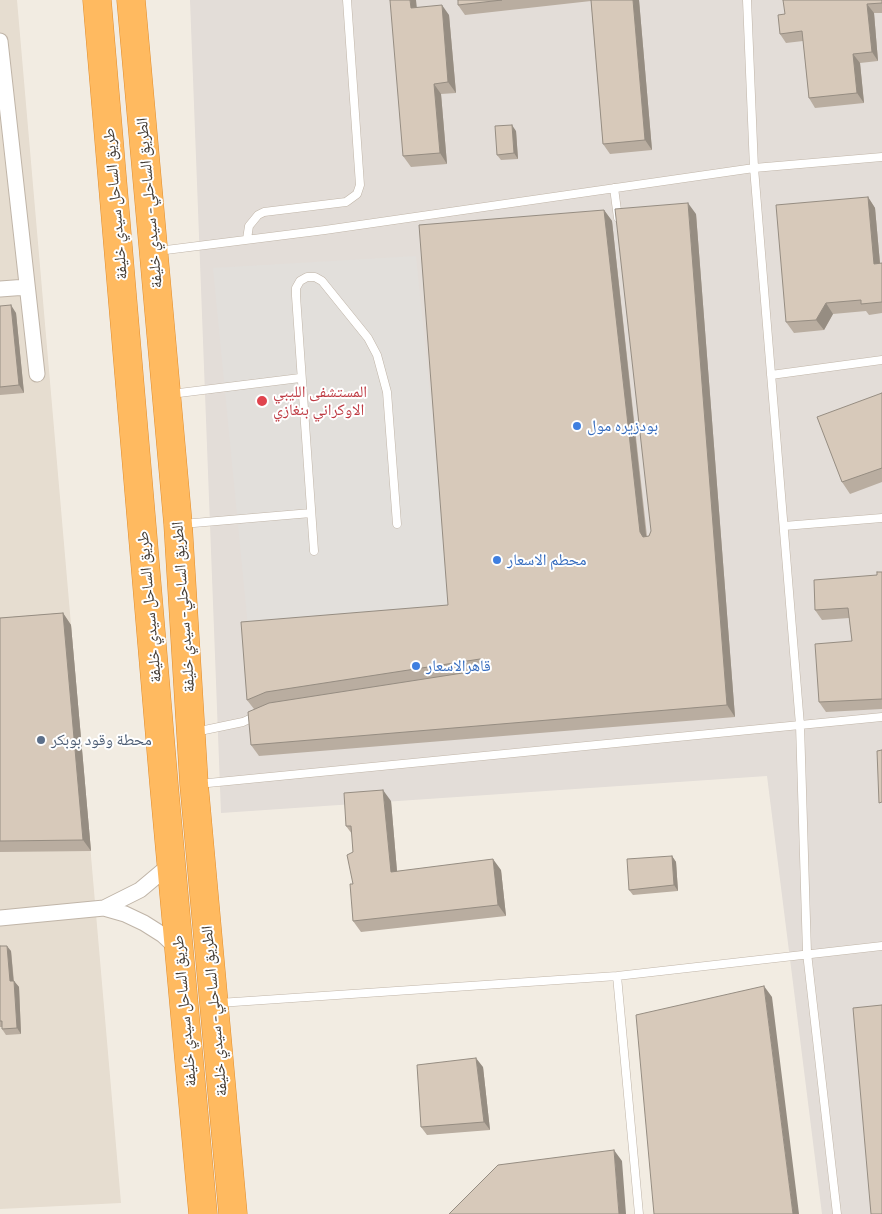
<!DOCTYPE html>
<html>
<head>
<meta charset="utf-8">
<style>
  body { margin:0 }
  canvas { display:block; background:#f2ece2 }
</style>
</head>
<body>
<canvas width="882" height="1214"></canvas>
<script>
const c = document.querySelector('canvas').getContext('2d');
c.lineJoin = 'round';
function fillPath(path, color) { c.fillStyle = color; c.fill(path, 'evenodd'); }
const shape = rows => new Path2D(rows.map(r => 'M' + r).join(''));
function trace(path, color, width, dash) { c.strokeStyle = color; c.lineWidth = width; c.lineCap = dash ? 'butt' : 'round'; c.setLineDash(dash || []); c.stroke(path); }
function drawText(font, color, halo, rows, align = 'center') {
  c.font = font + ' "Exo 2","Noto Naskh Arabic",sans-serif'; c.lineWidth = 4; c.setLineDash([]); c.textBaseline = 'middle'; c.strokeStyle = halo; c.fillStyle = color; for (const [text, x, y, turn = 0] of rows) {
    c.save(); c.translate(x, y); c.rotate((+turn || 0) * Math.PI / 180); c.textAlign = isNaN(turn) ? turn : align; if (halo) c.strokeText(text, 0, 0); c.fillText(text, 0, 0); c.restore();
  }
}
fillPath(shape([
  [0,0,17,0,121,1203,0,1209]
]), '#e6ddd0');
fillPath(shape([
  [190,0,882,0,882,1214,822,1214,767,776,221,813]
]), '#e3ddd8');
fillPath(shape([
  [416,256,452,610,248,627,213,268]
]), '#e2dfdb');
const lane = shape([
  [747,0,754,168,800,725,807,953,837,1214],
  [614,188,618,218],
  [247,239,249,226,258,215,264,212,346,202,357,194,360,185,347,0],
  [158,251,325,230,754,168,882,157],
  [771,375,882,360],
  [171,394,300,378],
  [182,524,311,513],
  [784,526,882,518],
  [314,551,296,296,296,288,300,281,307,277,315,277,322,281,368,338,377,355,387,392,397,524],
  [195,732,243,722,258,715],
  [198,784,882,717],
  [617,976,639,1214],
  [219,1003,617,976,882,946]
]);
const street = shape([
  [0,41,37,374],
  [0,289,27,287],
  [104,908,125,914,144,923,163,935,178,949],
  [0,918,104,908,140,890,171,864]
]);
const highway = shape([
  [97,0,164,785,203,1214],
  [131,0,178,524,194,784,233,1214]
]);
trace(lane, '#c0b5a8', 9);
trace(street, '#c0b5a8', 17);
trace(highway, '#e18d2d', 29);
trace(lane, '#fff', 8);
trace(street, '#fff', 15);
trace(highway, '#ffba60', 28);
fillPath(shape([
  [458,0,639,0,652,150,610,154,603,144,591,1,465,15,458,5],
  [882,0,882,13,874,13,878,61,860,63,864,103,815,108,809,98,803,41,786,43,780,34,785,14],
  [417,7,449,15,456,93,441,94,447,164,411,167,403,156],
  [516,131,518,159,501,160,497,155],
  [868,197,875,208,880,263,882,263,882,313,869,315,866,311,833,314,824,330,794,333,786,322],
  [604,210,612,221,647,536,649,536,651,531,696,214,735,717,259,756,251,745,254,709,247,700,448,605],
  [0,306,16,313,24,393,0,395],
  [882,393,882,482,850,494,842,482],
  [882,572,882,709,826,712,819,702,852,641,849,618,822,620,815,610,877,575],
  [63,613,71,625,91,851,0,852,0,618],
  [391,801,397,871,501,870,506,916,361,932,353,921,353,852,352,834,346,826],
  [672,856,676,862,678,891,633,895,629,890],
  [0,946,11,951,14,981,19,987,21,1034,6,1035,2,1029,2,1027,0,1027],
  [483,1067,490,1130,427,1135,421,1127]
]), '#b9ada0');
fillPath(shape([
  [410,0,416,0,418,18,411,8],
  [633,0,639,0,652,150,645,140],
  [867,4,874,13,878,61,872,52],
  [442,5,449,15,456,93,448,82],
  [853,54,860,63,864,103,857,93],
  [434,84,441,94,447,164,440,153],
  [512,125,516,131,518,159,514,153],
  [868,197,875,208,881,275,874,264],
  [688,203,696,214,735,717,727,705],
  [604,210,612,221,647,544,640,532],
  [826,303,833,314,824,330,816,320],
  [11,305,16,313,24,393,19,385],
  [63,613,71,625,91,851,83,840],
  [383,790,391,801,398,883,391,872],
  [672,856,676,862,678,891,674,885],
  [493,859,501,870,506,916,498,905],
  [7,946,11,951,14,987,10,981],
  [14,981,19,987,21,1034,17,1028],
  [764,986,772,997,799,1214,793,1214],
  [476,1058,483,1067,490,1130,484,1122],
  [614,1150,622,1161,626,1214,619,1214]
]), '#968d82');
const building = shape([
  [390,0,410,0,411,8,442,5,448,82,434,84,440,153,403,156,390,0],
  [458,0,502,0,458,5,458,0],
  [591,0,633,0,645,140,603,144,591,0],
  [783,0,882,0,882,3,867,4,872,52,853,54,857,93,809,98,802,31,780,34,778,15,785,14,783,0],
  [512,125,514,153,497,155,495,126,512,125],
  [868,197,874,264,882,263,882,302,861,304,861,300,826,303,816,320,786,322,776,205,868,197],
  [688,203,727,705,251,745,248,712,269,703,482,670,487,664,485,661,480,659,266,692,247,700,241,622,448,605,419,225,604,210,640,532,643,537,649,536,651,531,615,209,688,203],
  [11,305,19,385,0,387,0,306,11,305],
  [882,393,882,468,842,482,817,417,882,393],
  [877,572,882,572,882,699,819,702,815,644,852,641,848,608,815,610,814,580,877,575,877,572],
  [63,613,83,840,0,841,0,618,63,613],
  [882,750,882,802,879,803,877,751,882,750],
  [383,790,391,872,493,859,498,905,353,921,350,884,353,884,347,855,353,852,351,826,346,826,344,793,383,790],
  [672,856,674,885,629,890,627,859,672,856],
  [0,946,7,946,10,981,14,981,17,1028,2,1029,2,1021,0,1021,0,946],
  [764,986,793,1214,654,1214,636,1015,764,986],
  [882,1005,882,1214,871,1214,853,1008,882,1005],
  [476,1058,484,1122,421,1127,417,1065,476,1058],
  [614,1150,619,1214,449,1214,498,1165,614,1150]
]);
fillPath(building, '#d7c9ba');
trace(building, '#968d82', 1);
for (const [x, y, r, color] of [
  [262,401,6,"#e0444e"],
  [577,426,5,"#3f7fe0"],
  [497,560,5,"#3f7fe0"],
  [416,666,5,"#3f7fe0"],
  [41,740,5,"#5c6f8a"]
]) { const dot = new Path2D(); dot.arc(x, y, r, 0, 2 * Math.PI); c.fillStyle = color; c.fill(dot); trace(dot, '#fff', 2); }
drawText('16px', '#433b33', '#fff', [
  ["الطريق الساحلي- سيدي خليفة",149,203,-95],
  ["طريق الساحل سيدي خليفة",115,204,-95],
  ["طريق الساحل سيدي خليفة",149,607,-95],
  ["الطريق الساحلي- سيدي خليفة",183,607,-94],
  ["طريق الساحل سيدي خليفة",184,1011,-95],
  ["الطريق الساحلي- سيدي خليفة",214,1011,-95]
]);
drawText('16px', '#be3a42', '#fff', [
  ["المستشفى الليبي",273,392],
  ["الاوكراني بنغازي",273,410]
], 'left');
drawText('16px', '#366cbe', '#fff', [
  ["بودزيره مول",587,426],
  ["محطم الاسعار",507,560],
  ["قاهرالاسعار",426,666]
], 'left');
drawText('16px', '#4e5e75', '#fff', [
  ["محطة وقود بوبكر",51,740]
], 'left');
</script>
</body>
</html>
